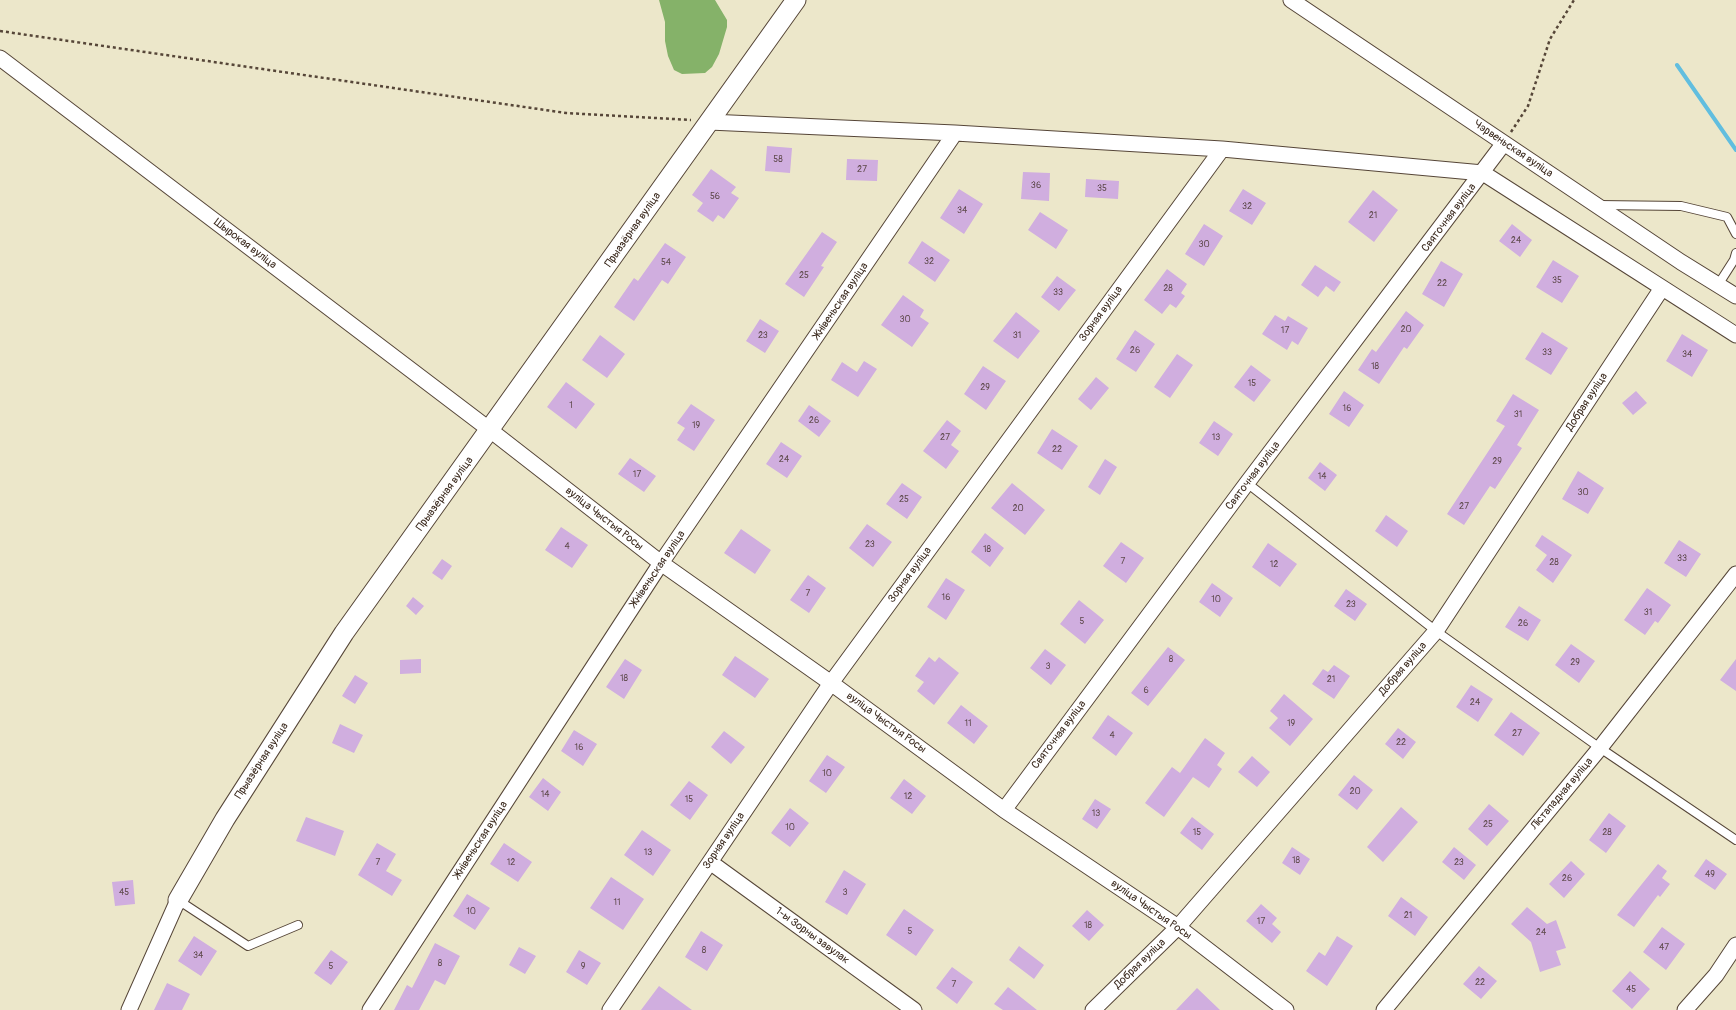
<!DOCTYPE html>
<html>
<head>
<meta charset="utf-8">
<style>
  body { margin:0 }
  canvas { display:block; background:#ece7ca }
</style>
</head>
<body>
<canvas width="1736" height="1010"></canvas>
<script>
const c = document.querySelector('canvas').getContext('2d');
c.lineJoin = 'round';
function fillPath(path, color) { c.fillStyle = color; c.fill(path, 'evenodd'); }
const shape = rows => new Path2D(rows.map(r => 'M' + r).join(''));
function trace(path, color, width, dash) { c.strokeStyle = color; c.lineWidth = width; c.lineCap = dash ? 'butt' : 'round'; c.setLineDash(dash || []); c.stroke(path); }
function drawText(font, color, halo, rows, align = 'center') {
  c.font = font + ' Pangolin,sans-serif'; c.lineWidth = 3.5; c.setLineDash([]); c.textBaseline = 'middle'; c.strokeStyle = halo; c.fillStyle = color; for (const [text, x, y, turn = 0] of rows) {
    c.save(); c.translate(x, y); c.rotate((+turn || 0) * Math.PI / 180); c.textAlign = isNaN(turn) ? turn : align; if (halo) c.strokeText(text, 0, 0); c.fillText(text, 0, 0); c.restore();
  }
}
fillPath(shape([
  [659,0,715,0,727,20,727,27,719,54,712,67,705,73,682,74,674,70,668,56,665,41,665,22]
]), '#85b269');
trace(shape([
  [1677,65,1736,150]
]), '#61bedf', 4);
fillPath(shape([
  [767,146,792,148,790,173,765,171],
  [847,159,878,160,877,181,846,180],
  [711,169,736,187,731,193,739,198,724,219,718,215,713,222,697,211,703,203,692,195],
  [1023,172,1050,173,1049,201,1021,199],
  [1086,179,1119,181,1118,199,1085,197],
  [959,189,983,204,964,234,940,218],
  [1243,189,1266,203,1252,225,1229,211],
  [1373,190,1398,210,1374,242,1348,222],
  [1040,212,1068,230,1056,249,1028,230],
  [1204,224,1223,236,1204,266,1185,254],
  [1512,224,1532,240,1520,257,1499,241],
  [822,232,837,242,821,266,824,267,804,297,785,284],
  [922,241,950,260,935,282,908,263],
  [665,243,686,257,668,284,662,280,634,321,614,307,634,278,638,281],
  [1553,260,1579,276,1562,303,1536,287],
  [1441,261,1463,274,1444,307,1422,294],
  [1315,265,1341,282,1334,292,1326,286,1318,297,1301,285],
  [1167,269,1187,284,1181,293,1185,296,1176,308,1170,304,1162,314,1144,300],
  [1057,276,1076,290,1059,311,1041,297],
  [903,295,924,310,920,317,929,323,912,347,881,325],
  [1406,311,1424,325,1407,349,1404,347,1379,384,1358,370,1372,349,1376,352],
  [1016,312,1040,331,1018,359,993,341],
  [1275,315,1285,321,1288,316,1308,328,1298,345,1292,341,1287,350,1262,334],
  [760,319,779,331,765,353,746,341],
  [1135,330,1155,344,1136,372,1116,359],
  [1542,332,1568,348,1551,375,1525,359],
  [1682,334,1708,350,1692,377,1666,361],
  [600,335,625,354,607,378,582,360],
  [1177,354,1193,365,1170,398,1154,387],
  [864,361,877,369,858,397,831,380,842,362,857,372],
  [1251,365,1271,380,1254,402,1234,387],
  [983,366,1006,381,986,410,964,394],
  [1096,377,1109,388,1091,410,1078,399],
  [566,382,595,404,576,429,547,407],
  [1344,391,1364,405,1349,427,1329,414],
  [1636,391,1647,403,1633,415,1622,403],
  [1513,394,1539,410,1517,445,1522,448,1495,489,1490,486,1464,525,1447,514,1505,426,1496,421],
  [691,404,715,420,694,451,677,440,685,428,677,423],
  [809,405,831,421,819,437,798,421],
  [947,420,961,431,951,445,959,451,946,469,923,451],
  [1214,421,1233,434,1218,456,1199,443],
  [1052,429,1078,446,1062,470,1037,453],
  [781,442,802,456,787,478,766,464],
  [630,458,656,476,644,492,618,474],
  [1105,459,1117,467,1100,495,1088,487],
  [1320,462,1337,475,1325,491,1308,478],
  [1578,471,1604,488,1588,514,1562,499],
  [902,483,922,497,907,519,886,504],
  [1012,483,1045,510,1025,535,991,508],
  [1386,515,1408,531,1397,547,1375,531],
  [867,524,892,542,873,567,849,548],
  [561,527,588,545,572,568,545,550],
  [741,529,771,550,755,574,724,553],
  [985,533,1004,548,990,567,971,552],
  [1542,535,1572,555,1553,583,1536,570,1547,555,1535,546],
  [1679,540,1701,554,1686,577,1664,563],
  [1121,542,1144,558,1126,583,1103,566],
  [1268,543,1297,564,1280,587,1252,567],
  [442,559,452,566,442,580,432,573],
  [808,575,826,588,809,613,790,600],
  [946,578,965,590,946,620,927,607],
  [1212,583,1233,598,1220,617,1199,602],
  [1647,588,1671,605,1658,623,1655,621,1645,635,1624,620],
  [1346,589,1367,604,1355,621,1334,606],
  [413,597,424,606,416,615,406,606],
  [1079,600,1104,620,1085,644,1060,624],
  [1519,606,1541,620,1528,641,1505,627],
  [1571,644,1595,661,1579,683,1555,665],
  [1168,647,1185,660,1148,706,1131,693],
  [1045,649,1066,665,1051,685,1030,668],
  [735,656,769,679,755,698,722,675],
  [929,657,935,662,939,657,959,673,934,705,917,691,924,682,915,676],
  [421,659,421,673,400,674,400,660],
  [625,659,642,670,624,699,606,687],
  [1736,659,1736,691,1720,680],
  [1334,665,1350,676,1334,699,1312,684,1323,669,1328,672],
  [355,675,368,683,355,704,342,696],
  [1471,685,1493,699,1478,722,1456,707],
  [1284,694,1313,719,1290,746,1269,728,1278,718,1270,711],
  [961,705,988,726,974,744,947,723],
  [1511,712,1540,733,1523,756,1494,735],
  [1108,715,1133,733,1116,756,1092,738],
  [340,724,363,735,354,753,332,743],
  [1398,728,1416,742,1403,759,1385,744],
  [574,730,597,744,583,766,561,751],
  [724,731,745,747,731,764,711,747],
  [1205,738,1225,753,1217,765,1222,769,1209,788,1193,777,1164,817,1145,803,1172,767,1180,773],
  [827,755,845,767,826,793,809,781],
  [1252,756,1270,772,1257,787,1238,772],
  [1354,775,1373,790,1357,810,1338,795],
  [543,778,561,792,548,811,529,797],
  [904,779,926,796,912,814,890,798],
  [689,781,708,795,690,820,670,805],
  [1095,799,1111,809,1097,829,1082,819],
  [1489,804,1509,821,1487,846,1468,829],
  [1401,807,1418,822,1383,862,1367,847],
  [790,808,809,823,790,847,771,833],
  [1609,813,1626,826,1606,853,1589,840],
  [306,817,344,831,335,856,296,841],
  [1192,817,1214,834,1202,850,1180,833],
  [642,830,671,850,653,876,624,855],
  [377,843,396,854,386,871,402,880,392,896,358,875],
  [504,843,532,862,518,882,490,864],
  [1292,847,1310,859,1300,875,1282,863],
  [1454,847,1476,865,1464,880,1442,862],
  [1706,859,1727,874,1715,890,1694,876],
  [1571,861,1585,874,1564,898,1549,884],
  [1658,864,1667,871,1662,878,1670,884,1660,897,1658,895,1634,927,1617,915],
  [844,870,866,884,847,915,825,902],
  [611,877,644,899,623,930,590,908],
  [133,880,135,904,115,906,112,882],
  [467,894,490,908,475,930,453,916],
  [1401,897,1428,917,1415,936,1388,916],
  [1261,904,1277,918,1272,924,1281,932,1272,943,1246,921],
  [1527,907,1547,924,1556,920,1566,948,1556,951,1561,965,1540,972,1531,942,1511,924],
  [904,909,934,930,916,956,886,935],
  [1087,910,1104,925,1089,941,1072,926],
  [1662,927,1685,944,1666,970,1643,952],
  [701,931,723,945,707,971,685,957],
  [194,936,217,951,201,976,178,961],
  [1337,936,1353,946,1327,986,1306,971,1319,952,1325,956],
  [435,943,460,956,445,985,435,980,419,1010,394,1010,407,985,412,988],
  [1019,946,1044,965,1034,979,1009,960],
  [519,947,536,956,525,974,509,965],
  [331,950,348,962,331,985,314,973],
  [579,950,601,963,587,985,566,972],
  [1479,966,1497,981,1481,999,1463,984],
  [952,967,973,982,957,1004,936,988],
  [1630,971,1650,989,1632,1009,1612,991],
  [167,983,190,994,182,1010,154,1010],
  [659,986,692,1010,641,1010],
  [1008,987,1037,1010,1003,1010,994,1004],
  [1197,988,1220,1010,1176,1010]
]), '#d0aedf');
const service = shape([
  [1599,205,1681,206,1727,217,1736,234],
  [1718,285,1734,260,1736,253],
  [1247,483,1436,631,1600,748,1736,840],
  [178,900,248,946,298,925]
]);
const minor = shape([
  [1291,0,1681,262,1736,296],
  [0,58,490,430,661,563,831,683,1004,810,1178,927,1286,1010],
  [709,122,955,133,1222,149,1483,173,1736,335],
  [1004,810,1247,483,1504,143],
  [710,862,914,1010],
  [129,1010,178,900],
  [370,1010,661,563,955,133],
  [610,1010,831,683,1222,149],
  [1093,1010,1178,927,1436,631,1662,288],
  [1384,1010,1600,748,1736,574],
  [1685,1010,1716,975,1736,945]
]);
const tertiary = shape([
  [178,900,225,819,344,633,796,0]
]);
trace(service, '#564638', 10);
trace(minor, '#564638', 17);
trace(tertiary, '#564638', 21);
trace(shape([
  [0,31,566,113,691,120],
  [1511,132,1528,106,1550,39,1574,0]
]), '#564638', 2.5, [3, 3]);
trace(service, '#fff', 8);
trace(minor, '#fff', 15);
trace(tertiary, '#fff', 19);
drawText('9px', '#604b4e', null, [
  ["58",778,160],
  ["27",862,170],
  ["36",1036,186],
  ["35",1102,189],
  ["56",715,197],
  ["32",1247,207],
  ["34",962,211],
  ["21",1373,216],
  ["24",1516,241],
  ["30",1204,245],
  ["32",929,262],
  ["54",666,263],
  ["25",804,276],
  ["35",1557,281],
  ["22",1442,284],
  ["28",1168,289],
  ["33",1058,293],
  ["30",905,320],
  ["20",1406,330],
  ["17",1285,331],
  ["23",763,336],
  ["31",1017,336],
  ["26",1135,351],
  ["33",1547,353],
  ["34",1687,355],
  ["18",1375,367],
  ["15",1252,384],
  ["29",985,388],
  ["1",571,406],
  ["16",1347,409],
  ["31",1518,415],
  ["26",814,421],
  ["19",696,426],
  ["27",945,438],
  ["13",1216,438],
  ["22",1057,450],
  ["24",784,460],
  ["29",1497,462],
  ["17",637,475],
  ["14",1322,477],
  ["30",1583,493],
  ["25",904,500],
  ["27",1464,507],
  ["20",1018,509],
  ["23",870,545],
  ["4",567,547],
  ["18",987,550],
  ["33",1682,559],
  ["7",1123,562],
  ["28",1554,563],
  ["12",1274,565],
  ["7",808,594],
  ["16",946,598],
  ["10",1216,600],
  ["23",1351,605],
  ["31",1648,613],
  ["5",1082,622],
  ["26",1523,624],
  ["8",1171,660],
  ["29",1575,663],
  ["3",1048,667],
  ["18",624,679],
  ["21",1331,680],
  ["6",1146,691],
  ["24",1475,703],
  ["11",968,724],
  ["19",1291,724],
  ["27",1517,734],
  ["4",1112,736],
  ["22",1401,743],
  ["16",579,748],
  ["10",827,774],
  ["20",1355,792],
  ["14",545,795],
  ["12",908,797],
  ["15",689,800],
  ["13",1096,814],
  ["25",1488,825],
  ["10",790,828],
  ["15",1197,833],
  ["28",1607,833],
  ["13",648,853],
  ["18",1296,861],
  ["7",378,863],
  ["12",511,863],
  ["23",1459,863],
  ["49",1710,875],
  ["26",1567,879],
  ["45",124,893],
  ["3",845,893],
  ["11",617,903],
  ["10",471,912],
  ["21",1408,916],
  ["17",1261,922],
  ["18",1088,926],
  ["5",910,932],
  ["24",1541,933],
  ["47",1664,948],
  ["8",704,951],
  ["34",198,956],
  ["8",440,964],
  ["5",331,967],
  ["9",583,967],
  ["22",1480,983],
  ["7",954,985],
  ["45",1631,990]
]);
drawText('11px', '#3b2a1e', '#fff', [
  ["Чэрвеньская вуліца",1513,149,34],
  ["Святочная вуліца",1449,218,-53],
  ["Прыазёрная вуліца",633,230,-55],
  ["Шырокая вуліца",245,244,37],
  ["Жнівеньская вуліца",841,301,-56],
  ["Зорная вуліца",1101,314,-54],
  ["Добрая вуліца",1587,402,-57],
  ["Святочная вуліца",1253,476,-53],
  ["Прыазёрная вуліца",445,494,-54],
  ["вуліца Чыстыя Росы",604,519,38],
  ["Жнівеньская вуліца",658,569,-56],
  ["Зорная вуліца",910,575,-54],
  ["Добрая вуліца",1403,669,-49],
  ["вуліца Чыстыя Росы",886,723,36],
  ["Святочная вуліца",1059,735,-53],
  ["Прыазёрная вуліца",262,761,-57],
  ["Лістападная вуліца",1562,794,-50],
  ["Жнівеньская вуліца",481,840,-57],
  ["Зорная вуліца",724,841,-56],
  ["вуліца Чыстыя Росы",1151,910,35],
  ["1-ы Зорны завулак",812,936,36],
  ["Добрая вуліца",1140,964,-44]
]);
</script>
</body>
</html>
